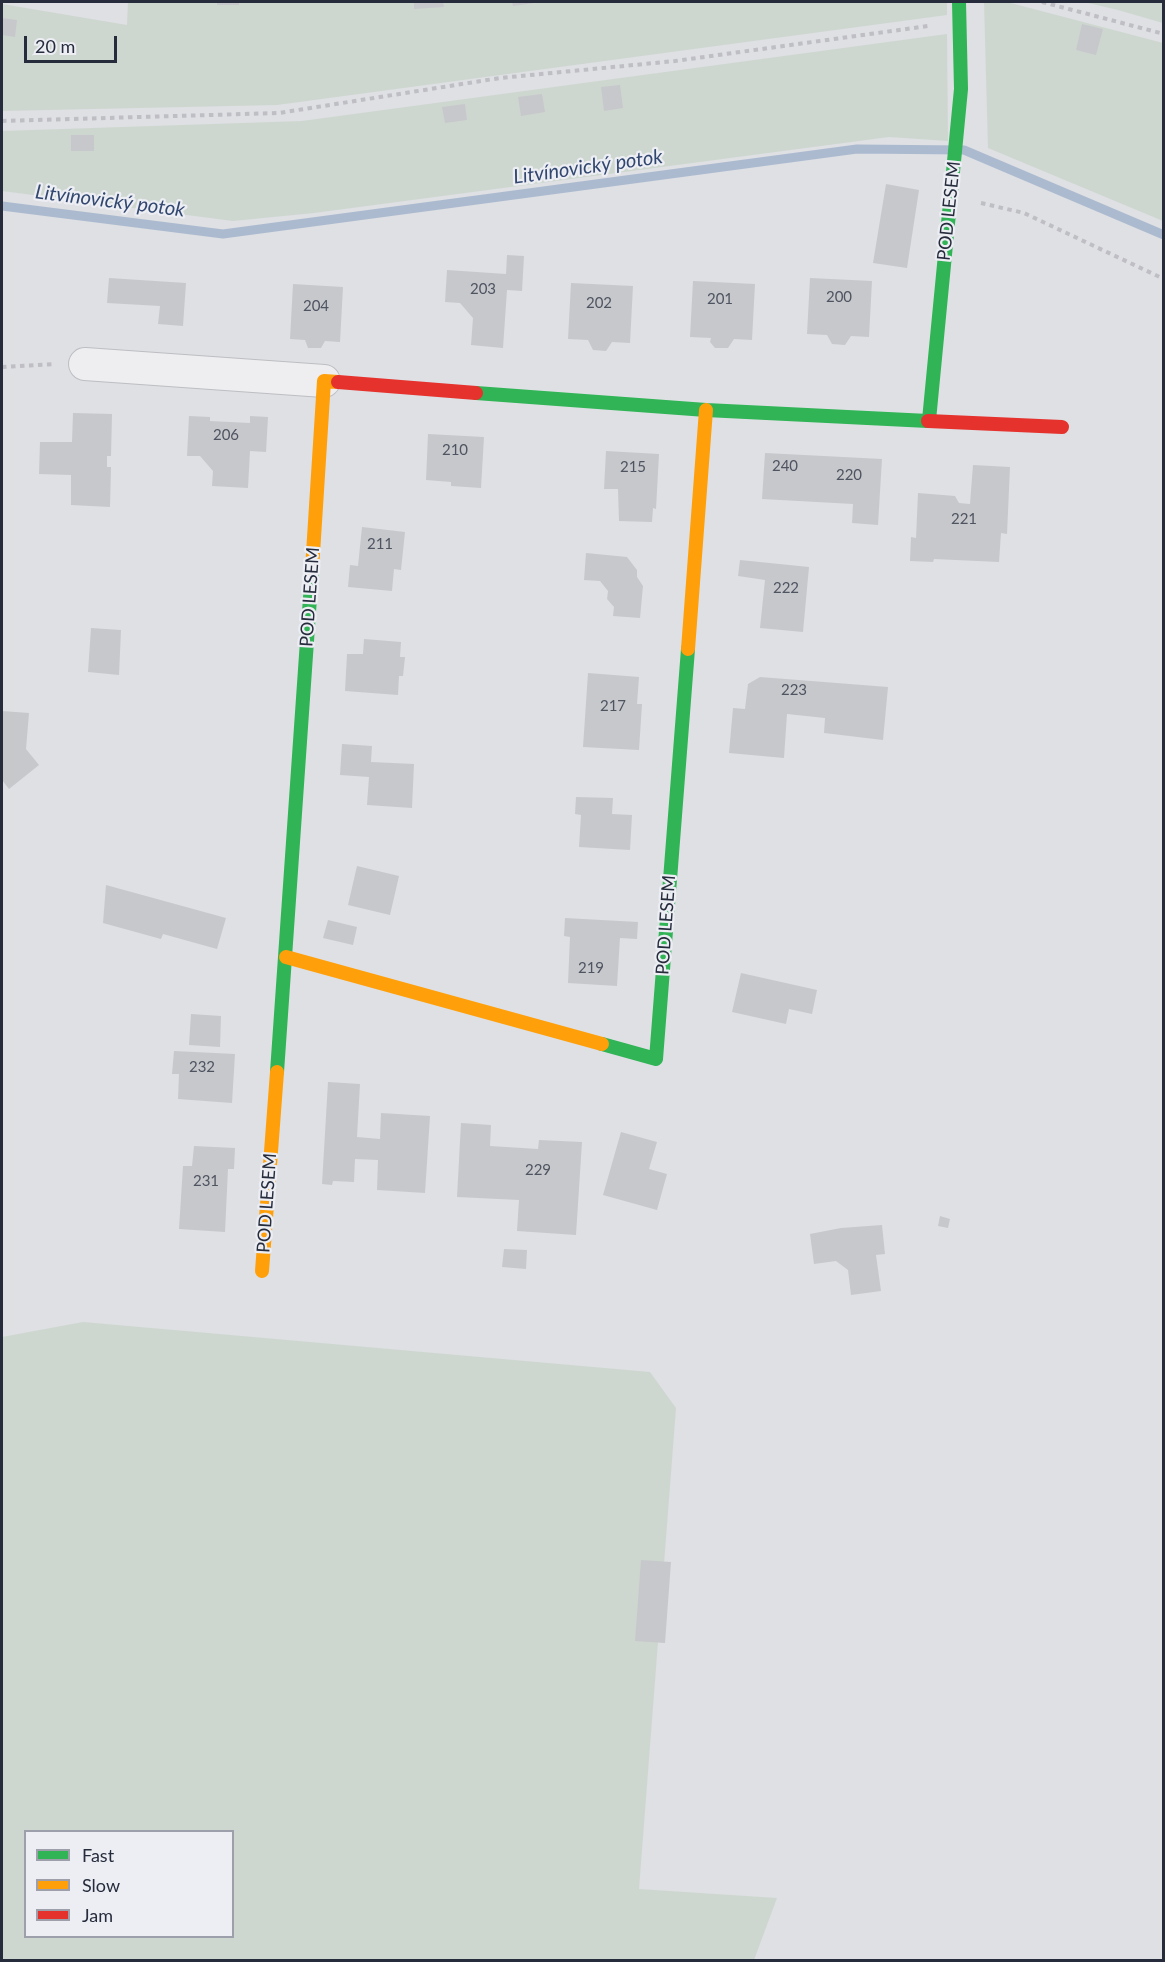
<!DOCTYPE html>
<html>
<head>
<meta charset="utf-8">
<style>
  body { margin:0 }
  #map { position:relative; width:1165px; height:1962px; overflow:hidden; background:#dee0e4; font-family:Lato,sans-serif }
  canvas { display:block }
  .frame { position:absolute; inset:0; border:3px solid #262c3c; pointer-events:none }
  .legend { position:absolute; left:24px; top:1830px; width:210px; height:108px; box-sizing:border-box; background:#eceef4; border:2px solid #9da0aa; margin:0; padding:8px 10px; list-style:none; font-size:18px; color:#262c3c }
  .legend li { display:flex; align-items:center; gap:12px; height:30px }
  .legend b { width:30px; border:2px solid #9da0aa }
  .scale { position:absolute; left:24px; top:36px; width:93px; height:27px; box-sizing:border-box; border:3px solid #262c3c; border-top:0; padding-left:8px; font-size:18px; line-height:21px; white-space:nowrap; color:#262c3c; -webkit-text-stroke:4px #eceef4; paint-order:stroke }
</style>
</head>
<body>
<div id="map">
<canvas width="1165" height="1962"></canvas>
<div class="frame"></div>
<ul class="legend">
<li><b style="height:8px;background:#30b455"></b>Fast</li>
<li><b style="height:8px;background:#ff9f0a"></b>Slow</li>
<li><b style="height:8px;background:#e5322d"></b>Jam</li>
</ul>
<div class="scale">20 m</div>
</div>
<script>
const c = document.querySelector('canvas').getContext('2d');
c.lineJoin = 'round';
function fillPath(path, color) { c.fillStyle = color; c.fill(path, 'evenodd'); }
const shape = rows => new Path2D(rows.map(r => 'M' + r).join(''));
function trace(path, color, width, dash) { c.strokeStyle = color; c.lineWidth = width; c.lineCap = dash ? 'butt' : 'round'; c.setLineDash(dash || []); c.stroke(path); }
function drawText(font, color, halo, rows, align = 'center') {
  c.font = font + ' Lato,sans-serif'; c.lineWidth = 4.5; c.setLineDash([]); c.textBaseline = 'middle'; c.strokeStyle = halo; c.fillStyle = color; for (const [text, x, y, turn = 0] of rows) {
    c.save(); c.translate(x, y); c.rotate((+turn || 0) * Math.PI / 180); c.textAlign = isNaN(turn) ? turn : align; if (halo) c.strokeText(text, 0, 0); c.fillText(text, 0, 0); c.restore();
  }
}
fillPath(shape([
  [128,2,947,2,947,15,277,105,2,111,2,4,127,25],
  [984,2,1007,2,1163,43,1163,221,988,148],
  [1084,2,1163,2,1163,23,1118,10],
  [947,34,948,141,889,137,314,213,233,221,2,191,2,131,302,121],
  [83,1322,650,1372,676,1408,639,1889,777,1898,754,1960,2,1960,2,1337],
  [26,1832,232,1832,232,1936,26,1936]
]), '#ced7cf');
trace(shape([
  [2,206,223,234,857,149,964,150,1164,235]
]), '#acbacf', 9);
fillPath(shape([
  [217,2,239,2,239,5,217,5],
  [414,2,443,2,444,7,414,9],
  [512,2,534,2,534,3,513,6],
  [2,18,17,20,15,37,2,35],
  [1082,24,1103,29,1096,55,1076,50],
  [620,85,623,108,604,111,601,87],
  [542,94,545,112,521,116,518,97],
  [465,104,467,120,445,123,442,107],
  [71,135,94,135,94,151,71,151],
  [886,184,919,190,907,268,873,263],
  [507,255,524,256,522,291,507,290,503,348,471,345,473,318,460,303,445,302,447,270,506,274],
  [109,278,186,283,183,326,158,324,160,306,107,303],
  [810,278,872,281,869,337,851,336,845,345,832,344,827,335,807,334],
  [693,281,755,284,752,340,734,339,728,348,715,348,710,342,711,338,690,337],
  [571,283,633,286,630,343,612,342,606,351,593,350,588,340,568,339],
  [293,284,343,287,340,342,325,341,321,348,308,348,305,340,290,339],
  [73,413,112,414,111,456,107,456,107,467,111,467,110,507,71,505,71,475,39,474,40,442,72,442],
  [189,416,210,417,210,421,250,423,250,416,268,417,266,452,250,451,248,488,212,486,213,471,200,456,187,456],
  [428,434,484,437,481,488,451,486,451,482,426,480],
  [606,451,659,454,656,509,653,508,652,522,619,521,618,489,604,489],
  [765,453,882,459,878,525,852,523,853,504,762,499],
  [973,465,1010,467,1007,534,1001,533,999,562,934,559,933,562,910,561,911,537,916,538,918,493,955,496,959,503,970,504],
  [362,527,405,532,401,570,394,569,392,591,348,587,350,565,358,566],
  [586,553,627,557,637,570,637,577,643,586,640,618,613,616,614,607,607,599,608,591,600,581,584,580],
  [740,560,809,567,803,632,760,628,765,580,738,576],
  [91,628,121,630,119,675,88,672],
  [364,639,401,642,400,657,405,657,403,676,399,676,398,695,345,691,347,654,363,654],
  [588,673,639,677,637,704,642,704,639,750,583,747],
  [760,677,888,687,883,740,824,733,825,718,787,714,784,758,729,753,733,708,745,709,748,684],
  [2,711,29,713,26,749,39,765,9,789,2,780],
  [342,744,372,746,371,762,414,764,412,808,367,805,369,777,340,775],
  [576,797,613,798,612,814,632,815,630,850,579,847,581,815,575,814],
  [357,866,399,876,390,915,348,905],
  [106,885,226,918,217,949,163,934,161,939,103,923],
  [565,918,638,922,637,939,620,938,617,986,568,983,570,937,564,936],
  [328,920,357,927,353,945,323,938],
  [741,973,817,990,812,1014,789,1009,786,1024,732,1012],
  [191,1014,221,1016,220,1047,189,1045],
  [174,1051,235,1054,232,1103,178,1099,179,1074,172,1074],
  [328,1082,360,1084,357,1137,380,1139,381,1113,430,1116,425,1193,377,1190,378,1160,355,1159,354,1182,333,1181,332,1185,322,1184],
  [461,1123,491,1125,490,1146,538,1149,539,1140,582,1142,576,1235,517,1231,519,1200,457,1197],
  [621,1132,657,1142,649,1169,667,1174,657,1210,603,1195],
  [194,1146,235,1148,234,1169,228,1169,225,1232,179,1229,183,1166,192,1166],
  [940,1216,950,1219,948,1228,938,1226],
  [882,1225,885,1254,876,1255,881,1291,851,1295,848,1270,836,1261,814,1264,810,1234,841,1228],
  [504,1249,527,1250,526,1269,502,1267],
  [641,1560,671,1562,665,1643,635,1641]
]), '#c7c8cc');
const street = shape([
  [85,364,324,381]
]);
trace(street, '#bdbec2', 34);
trace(shape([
  [1042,2,1164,34],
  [2,121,279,113,500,78,675,61,928,26],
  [981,203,1024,213,1164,279],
  [2,367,54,364]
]), '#bebec4', 4, [4.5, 4.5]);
trace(street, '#eeeef1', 32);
trace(shape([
  [476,393,706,410,928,421],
  [929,420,961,89,959,2],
  [602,1044,656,1059,688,649],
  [277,1072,312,569]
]), '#30b455', 14);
trace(shape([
  [312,569,324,381,338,382],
  [688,649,706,410],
  [286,957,602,1044],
  [262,1271,277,1072]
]), '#ff9f0a', 14);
trace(shape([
  [338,382,476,393],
  [928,421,1062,427]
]), '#e5322d', 14);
drawText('15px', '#4f5461', null, [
  ["203",483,289],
  ["200",839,297],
  ["201",720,299],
  ["202",599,303],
  ["204",316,306],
  ["206",226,435],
  ["210",455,450],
  ["240",785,466],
  ["215",633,467],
  ["220",849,475],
  ["221",964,519],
  ["211",380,544],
  ["222",786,588],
  ["223",794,690],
  ["217",613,706],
  ["219",591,968],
  ["232",202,1067],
  ["229",538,1170],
  ["231",206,1181]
]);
drawText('18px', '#262c3c', '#eceef4', [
  ["POD LESEM",949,211,-84],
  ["POD LESEM",310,597,-86],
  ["POD LESEM",666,925,-86],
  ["POD LESEM",267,1203,-86]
]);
drawText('italic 20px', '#32476f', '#eceef4', [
  ["Litvínovický potok",588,167,-8],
  ["Litvínovický potok",110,201,7]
]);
</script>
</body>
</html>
